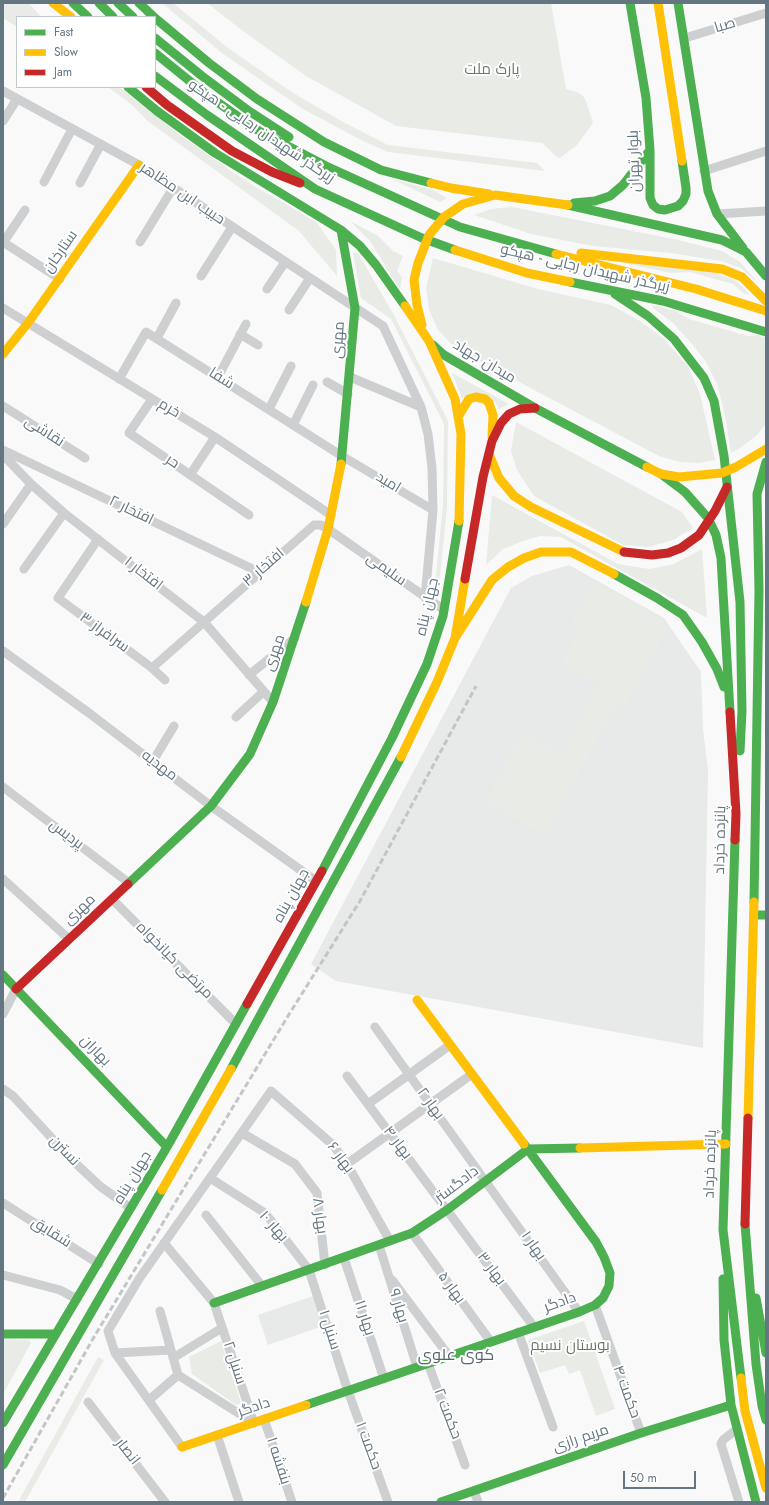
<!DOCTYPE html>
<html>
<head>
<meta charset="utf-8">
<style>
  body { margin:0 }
  #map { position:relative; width:769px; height:1505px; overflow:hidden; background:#f9f9f9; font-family:Jost,sans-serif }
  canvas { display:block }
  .frame { position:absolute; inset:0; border:4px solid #657683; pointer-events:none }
  .legend { position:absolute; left:16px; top:16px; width:140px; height:72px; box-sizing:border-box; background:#fff; border:1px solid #c1c8cd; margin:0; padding:5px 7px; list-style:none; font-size:12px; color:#657683 }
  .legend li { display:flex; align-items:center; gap:8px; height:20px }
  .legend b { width:20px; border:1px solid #c1c8cd }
  .scale { position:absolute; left:623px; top:1471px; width:73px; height:18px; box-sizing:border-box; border:2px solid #657683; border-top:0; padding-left:5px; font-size:12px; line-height:14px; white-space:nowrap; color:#657683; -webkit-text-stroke:3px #fff; paint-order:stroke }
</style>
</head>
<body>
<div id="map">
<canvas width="769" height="1505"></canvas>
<div class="frame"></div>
<ul class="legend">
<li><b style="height:5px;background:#4caf50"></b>Fast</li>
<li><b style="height:5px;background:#ffc107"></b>Slow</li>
<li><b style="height:5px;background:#c62828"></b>Jam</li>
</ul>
<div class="scale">50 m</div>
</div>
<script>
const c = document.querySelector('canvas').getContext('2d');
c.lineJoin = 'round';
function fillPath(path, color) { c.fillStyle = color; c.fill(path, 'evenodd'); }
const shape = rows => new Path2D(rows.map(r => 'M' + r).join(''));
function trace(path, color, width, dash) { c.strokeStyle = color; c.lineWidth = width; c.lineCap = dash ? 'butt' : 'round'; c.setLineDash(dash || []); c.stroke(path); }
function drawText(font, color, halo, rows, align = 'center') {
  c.font = font + ' Jost,Cairo,sans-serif'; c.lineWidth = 4; c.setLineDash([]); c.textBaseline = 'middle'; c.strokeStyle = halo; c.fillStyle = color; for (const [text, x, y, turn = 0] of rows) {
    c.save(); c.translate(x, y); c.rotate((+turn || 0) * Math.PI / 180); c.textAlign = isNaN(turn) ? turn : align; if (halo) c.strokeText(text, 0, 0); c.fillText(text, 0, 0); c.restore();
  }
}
fillPath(shape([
  [569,565,664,618,701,672,703,729,708,770,703,1048,336,981,311,964,511,588,532,576],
  [313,1296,323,1326,268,1345,258,1315]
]), '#e8e9e9');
fillPath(shape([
  [3,3,29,3,41,17,17,17,17,27,3,18],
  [162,3,173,3,228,48,293,93,343,122,388,145,537,163,545,171,388,152,363,141,303,109,265,83,222,53],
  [207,3,551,3,566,89,577,92,583,96,586,101,593,123,577,145,560,158,557,157,542,143,396,126,306,76,243,31],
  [108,87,119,87,180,135,231,171,257,188,281,201,317,223,336,250,337,276,299,231,149,122,131,104],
  [392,179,433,190,447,198,440,202],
  [512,207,678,240,722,251,740,262,758,283,741,268,721,261,671,253,593,246,531,234,474,215,491,209],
  [350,221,378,236,393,251,403,256,397,271,402,277,400,290,370,241],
  [353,253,358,253,395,317,448,421,447,507,439,585,435,585,443,506,444,424,391,319,361,298],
  [433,258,538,289,611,305,640,321,663,338,688,366,700,394,715,460,699,463,680,462,659,456,470,356,454,347,438,330,429,310,426,288],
  [620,262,714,272,736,281,747,291,749,295,743,293,733,284,690,272,671,273],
  [653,305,676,311,689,319,748,336,757,335,766,338,766,424,756,436,740,448,731,453,725,415,717,384,706,362,693,345,673,323,653,308],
  [452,373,509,404,499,409,495,402,462,398],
  [516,422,682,512,693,528,673,540,649,547,623,545,534,496,517,470,511,451],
  [492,495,618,564,649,569,674,564,702,549,707,618,561,537,540,536,523,541,503,549,486,565],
  [593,581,664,620,669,628,624,709,617,705,545,836,484,802,523,732,561,753,598,684,561,663,580,628,570,623],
  [584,1321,615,1409,596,1416,580,1370,569,1374,565,1365,540,1373,528,1340],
  [3,1339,29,1340,31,1343,3,1394],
  [221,1341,241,1403,236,1405,192,1374,189,1357],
  [98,1357,104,1360,25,1502,18,1502]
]), '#e8ebe6');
trace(shape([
  [685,38,766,13],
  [3,91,139,165,383,326,421,407,428,434,432,468,433,510,425,598],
  [3,121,17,99],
  [704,171,766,151],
  [44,182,72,129],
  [80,183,101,144],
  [717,214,766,211],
  [3,242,60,279],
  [140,242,173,188],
  [3,243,25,210],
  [201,276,232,227],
  [267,289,285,262],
  [3,308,215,437,331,515],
  [289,310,310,278],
  [240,334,258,345],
  [157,338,176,303],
  [218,377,246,324],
  [350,377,421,407],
  [119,379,146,332,342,456,433,510],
  [327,382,348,394],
  [152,399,129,433,249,515],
  [3,406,85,458],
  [269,409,291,366],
  [293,425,313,385],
  [3,450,259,572],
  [3,455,31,484,64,513,204,622,273,702],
  [190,475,215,437],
  [3,524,31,484],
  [98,539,58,598,152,668,314,525,321,525,328,529,444,610],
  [24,569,64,513],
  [3,651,89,713,211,806,316,881],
  [152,668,165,680],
  [249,675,295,638],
  [236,717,263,692],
  [153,761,174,726],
  [3,787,129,883],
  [3,879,69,939],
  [112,899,236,1024],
  [3,1014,16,989],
  [375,1027,579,1312],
  [347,1076,534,1327],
  [3,1089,13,1096,71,1159,101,1187,131,1208],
  [368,1104,450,1045],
  [242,1133,295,1164,317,1193,325,1265],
  [347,1164,472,1074],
  [210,1178,265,1213,309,1270,348,1391,388,1502],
  [3,1203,99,1264],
  [206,1215,262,1286],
  [412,1233,491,1342],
  [164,1243,214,1303,254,1423],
  [379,1245,417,1367],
  [344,1258,384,1379],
  [3,1275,60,1290,77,1299],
  [392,1280,449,1356],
  [595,1305,641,1433],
  [160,1311,178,1375,254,1423],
  [518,1332,553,1427],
  [115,1353,171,1350],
  [173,1358,222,1328],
  [428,1363,465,1465],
  [149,1400,178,1375],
  [88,1402,165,1502],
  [264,1419,292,1502],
  [737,1429,723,1440,721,1444,739,1502],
  [217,1435,239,1502],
  [182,1447,115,1353,108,1331,139,1279,271,1091,333,1145,347,1164,390,1241],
  [474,1491,478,1502]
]), '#cecfd0', 9);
trace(shape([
  [73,3,88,17],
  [99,3,113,17],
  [118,3,133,17],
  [139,3,154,17],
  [630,3,646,98,650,150,650,198,653,205,658,209,665,210,678,206,683,201,686,194,686,188,682,161],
  [678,3,708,191,717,214,743,248],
  [155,18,209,63,257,99,324,142,381,170,431,183],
  [155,38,202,76,249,111,289,137],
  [155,53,207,95,259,131,326,166,460,227,556,254],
  [155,76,207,115,315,189,422,238,455,250],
  [128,87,157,111,215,153,341,230,360,246,376,265,405,306],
  [574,203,595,201,610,196,623,185,650,150],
  [568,205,722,240,746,252,766,276],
  [570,282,663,301,766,332],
  [615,294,648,316,674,339,704,378,714,401,724,456,740,602,742,711,740,751],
  [433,345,444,355,535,408,647,467],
  [341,464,355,308,341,230],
  [661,474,685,492,708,518,716,535,721,558,730,712],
  [614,574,657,598,683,615,702,642,717,669,724,687],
  [735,840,723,1230,741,1378],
  [322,871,392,738,427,664,443,616,459,521],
  [128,884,211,806,250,754,273,702,306,602],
  [754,902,759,590,757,494,766,462],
  [754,915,766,915],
  [3,975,167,1147],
  [231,1069,401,757],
  [745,1224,756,1364,762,1406,766,1420],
  [723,1279,724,1340,731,1405,756,1502],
  [756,1298,766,1353],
  [214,1303,412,1233,447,1210,528,1149,580,1148],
  [3,1334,56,1334],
  [306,1405,579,1312,595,1305,603,1298,609,1286,610,1273,604,1257,596,1242,524,1144],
  [3,1423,167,1147,247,1004],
  [3,1465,162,1190],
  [441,1502,641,1433,731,1405]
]), '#4caf50', 9);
trace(shape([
  [53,3,71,17],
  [658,3,682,161],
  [431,183,451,188,489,194],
  [455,250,527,273,570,282],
  [581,253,722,269,742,277,766,301],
  [556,254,696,289,766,311],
  [405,306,429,341,455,399,461,434,459,521],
  [422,325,417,305,414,280,418,263,429,235,444,217,463,204,495,195,568,205],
  [3,354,28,323,139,165],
  [459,415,469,399,476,397,485,399,489,403,493,415,492,437],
  [489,454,499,478,514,496,531,507,624,552],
  [647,467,661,474,679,477,722,473,736,467,766,449],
  [306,602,328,529,341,464],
  [455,638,492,580,508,567,524,558,541,552,571,552,614,574],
  [401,757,437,682,455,638,465,579],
  [417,1000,524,1144],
  [748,1118,754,902],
  [580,1148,726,1144],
  [162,1190,231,1069],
  [741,1378,745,1411,766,1488],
  [182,1447,306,1405]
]), '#ffc107', 9);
trace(shape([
  [146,87,167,105,232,151,272,172,300,183],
  [624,552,652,555,668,553,681,548,699,535,715,511,727,487],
  [465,579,483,477,492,441,501,423,509,414,520,409,535,408],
  [730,712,736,814,735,840],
  [16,989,128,884],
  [247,1004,322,871],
  [745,1224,748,1118]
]), '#c62828', 9);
trace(shape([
  [3,1498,94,1337,288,1016,360,901,476,686]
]), '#c3c5c6', 3, [6, 3]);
drawText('15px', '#657683', '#fff', [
  ["صبا",725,26,-17],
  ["زیرگذر شهیدان رجایی - هپکو",261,132,34],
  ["بلوار تهران",635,161,-92],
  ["حبیب ابن مظاهر",182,194,34],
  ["ستارخان",61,252,-55],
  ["زیرگذر شهیدان رجایی - هپکو",585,269,13],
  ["مهری",339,340,-86],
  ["میدان جهاد",484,362,31],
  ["شفا",221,379,32],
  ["خرم",169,409,31],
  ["نقاشی",44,432,33],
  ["حر",172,462,34],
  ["امید",388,483,31],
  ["افتخار ۲",131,511,26],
  ["افتخار ۳",264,568,-41],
  ["سلیمی",386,570,35],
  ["افتخار ۱",143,574,38],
  ["جهان پناه",428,607,-77],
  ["سرافراز ۳",104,633,36],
  ["مهری",275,653,-71],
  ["مهدیه",159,766,37],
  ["پردیس",66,835,37],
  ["پانزده خرداد",721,840,-89],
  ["جهان پناه",292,896,-61],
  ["مهری",80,910,-43],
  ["مرتضی کیانخواه",174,961,45],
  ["بهاران",95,1051,46],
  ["بهار ۲",430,1104,54],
  ["بهار ۴",397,1143,53],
  ["نسترن",64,1151,46],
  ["بهار ۶",340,1158,53],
  ["پانزده خرداد",711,1164,-88],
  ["جهان پناه",133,1178,-59],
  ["دادگستر",457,1185,-37],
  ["بهار ۸",319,1216,82],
  ["بهار ۱۰",273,1227,49],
  ["شقایق",51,1233,32],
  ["بهار ۱",533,1246,55],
  ["بهار ۳",491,1269,53],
  ["بهار ۵",451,1288,54],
  ["دادگر",560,1303,-20],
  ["بهار ۹",398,1306,73],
  ["بهار ۱۱",364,1318,72],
  ["سنبل ۱",329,1330,72],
  ["سنبل ۲",234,1363,72],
  ["حکمت ۴",626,1392,70],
  ["دادگر",254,1408,-19],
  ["حکمت ۲",447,1414,69],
  ["مریم رازی",581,1439,-19],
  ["حکمت ۱",368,1446,70],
  ["انصار",127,1452,52],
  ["بنفشه ۱",278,1461,72]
]);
drawText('15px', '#687a64', '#fff', [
  ["پارک ملت",492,70],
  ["بوستان نسیم",570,1346]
]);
drawText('16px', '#57646e', '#fff', [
  ["کوی علوی",456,1356]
]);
</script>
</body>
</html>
